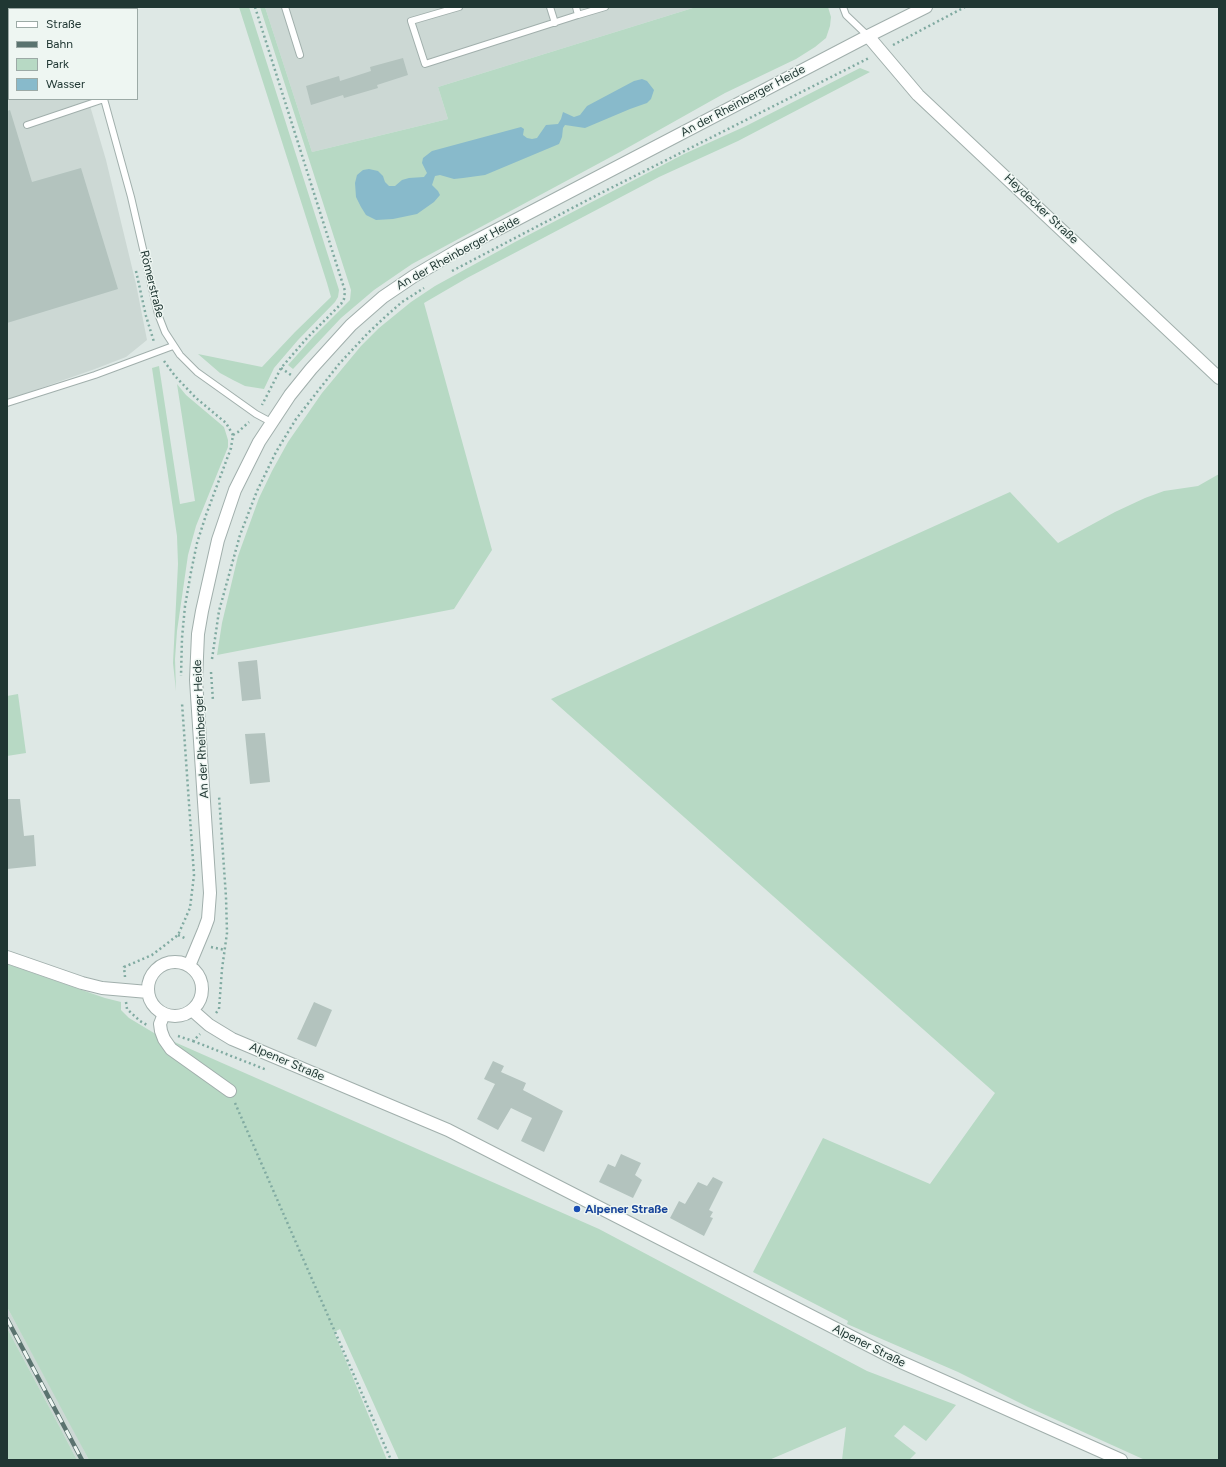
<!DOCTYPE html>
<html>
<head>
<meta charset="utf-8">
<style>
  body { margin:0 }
  #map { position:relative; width:1226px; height:1467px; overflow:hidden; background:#dee8e5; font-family:Figtree,sans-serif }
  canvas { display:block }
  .frame { position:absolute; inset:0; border:8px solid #203733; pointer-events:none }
  .legend { position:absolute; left:8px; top:8px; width:130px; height:92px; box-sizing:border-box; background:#eef6f2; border:1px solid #9caaa6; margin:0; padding:5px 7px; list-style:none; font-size:12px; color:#203733 }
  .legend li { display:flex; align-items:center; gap:8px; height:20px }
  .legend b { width:20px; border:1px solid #9caaa6 }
</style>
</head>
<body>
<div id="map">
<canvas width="1226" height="1467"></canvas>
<div class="frame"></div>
<ul class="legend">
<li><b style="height:5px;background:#fff"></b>Straße</li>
<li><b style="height:5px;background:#5a736f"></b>Bahn</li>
<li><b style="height:11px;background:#b7d9c4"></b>Park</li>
<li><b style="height:11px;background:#88bacb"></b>Wasser</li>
</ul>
</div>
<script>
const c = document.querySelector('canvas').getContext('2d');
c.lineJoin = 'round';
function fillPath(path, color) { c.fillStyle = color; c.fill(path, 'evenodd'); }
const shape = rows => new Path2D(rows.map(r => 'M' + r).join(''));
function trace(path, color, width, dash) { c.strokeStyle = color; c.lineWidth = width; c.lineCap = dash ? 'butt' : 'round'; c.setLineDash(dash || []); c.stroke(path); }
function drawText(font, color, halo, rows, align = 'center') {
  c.font = font + ' Figtree,sans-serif'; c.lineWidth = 3; c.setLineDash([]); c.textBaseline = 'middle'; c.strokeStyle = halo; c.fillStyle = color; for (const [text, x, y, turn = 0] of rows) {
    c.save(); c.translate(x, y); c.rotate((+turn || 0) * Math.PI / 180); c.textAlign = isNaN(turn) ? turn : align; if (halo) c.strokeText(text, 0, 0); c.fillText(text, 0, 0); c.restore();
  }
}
fillPath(shape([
  [7,7,60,7,61,9,9,9,9,99,88,99,106,160,136,284,147,340,126,357,95,369,7,400],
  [265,7,696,7,438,87,448,119,312,152],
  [7,1307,67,1417,89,1460,77,1460,7,1328]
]), '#ccd8d4');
fillPath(shape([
  [239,7,249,7,339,290,338,297,335,302,298,340,274,368,264,389,245,386,233,380,220,373,198,354,262,367,295,332,331,297,327,283],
  [260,7,265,7,312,152,448,119,438,87,696,7,828,7,831,17,830,26,826,38,815,47,796,59,725,93,620,152,412,264,374,290,341,318,293,369,288,365,314,336,350,300,351,290],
  [860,68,870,72,738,141,659,177,467,278,424,303,492,550,454,609,217,655,222,623,238,556,259,498,272,471,288,442,322,393,361,346,379,328,411,302,435,286,515,242,611,192,684,154,746,126],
  [159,366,180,504,195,501,177,384,186,395,224,427,228,440,228,447,196,526,188,555,177,631,175,659,176,691,173,663,178,564,177,536,152,368],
  [1219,474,1219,1460,1145,1460,1028,1407,958,1372,847,1324,848,1321,753,1272,823,1138,930,1184,995,1093,551,699,1010,492,1058,543,1115,512,1145,498,1164,491,1198,486],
  [18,694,26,753,7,756,7,696],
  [7,964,105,998,121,1002,121,1010,129,1018,154,1033,599,1229,867,1371,956,1405,926,1441,904,1425,894,1436,916,1453,909,1460,842,1460,846,1427,769,1460,399,1460,340,1329,334,1332,387,1460,89,1460,7,1307],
  [7,1328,57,1422,77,1460,7,1460]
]), '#b7d9c4');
fillPath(shape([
  [642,79,647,81,654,90,651,99,647,103,630,109,585,128,565,125,563,128,562,137,559,144,485,175,463,178,454,179,440,175,435,176,432,185,438,191,440,195,434,202,417,214,393,219,376,220,366,215,361,207,356,197,355,183,357,175,363,170,369,169,378,171,383,176,385,182,389,186,395,186,402,180,409,178,424,177,427,173,422,163,423,158,432,151,521,127,524,129,523,135,527,138,532,139,537,138,546,125,558,124,561,119,563,112,574,117,580,115,587,106,634,81]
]), '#88bacb');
fillPath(shape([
  [403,58,408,75,377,85,378,88,344,98,343,95,311,105,306,86,339,76,340,81,371,71,370,67],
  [10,110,32,182,81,168,118,289,7,323,7,111],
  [257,660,261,699,242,701,238,662],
  [265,733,270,782,250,784,245,734],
  [7,799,20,799,24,836,34,835,36,866,7,869],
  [314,1002,332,1010,316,1047,297,1039],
  [493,1061,504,1066,501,1072,526,1083,523,1090,563,1111,544,1152,521,1141,532,1118,511,1108,498,1130,477,1119,495,1084,484,1079],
  [621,1154,641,1163,635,1175,642,1180,633,1198,599,1182,608,1164,615,1167],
  [713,1177,723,1182,709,1210,713,1212,710,1217,713,1218,704,1236,670,1218,679,1201,685,1204,698,1182,707,1186]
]), '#b3c3be');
const service = shape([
  [76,7,77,9],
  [285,7,300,55],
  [459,7,411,21,425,64,578,15],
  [550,7,555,23],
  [576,7,578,15,605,7],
  [843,7,846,15,868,36],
  [104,99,131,197,158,314,165,332,180,355,197,372,256,414,271,422],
  [27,125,104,99],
  [7,403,95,375,173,346]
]);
const minor = shape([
  [868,36,918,95,1219,378],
  [164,1014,160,1024,161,1031,164,1039,171,1049,230,1091]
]);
const tertiary = shape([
  [7,957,82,983,102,988,148,992],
  '148 989a27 27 0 1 1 54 0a27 27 0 1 1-54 0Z',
  [189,966,204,930,208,919,210,893,196,680,198,634,202,611,218,540,235,490,259,442,290,395,311,369,351,325,383,297,414,276,460,249,868,36,926,7],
  [192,1010,209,1025,232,1039,448,1130,901,1362,1121,1460]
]);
trace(service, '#a1afac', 8);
trace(minor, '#a1afac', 14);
trace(tertiary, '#a1afac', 14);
trace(shape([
  [255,7,345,291,344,299,341,304,307,338,281,368,262,405],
  [893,45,965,7],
  [136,271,146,316,154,342],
  [452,271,601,193,869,58],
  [164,361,175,376,196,398,226,423,233,435,231,448,206,515,197,543,191,572,185,606,182,638,181,676],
  [281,368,291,375],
  [233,435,238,432,249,422],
  [212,659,219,611,240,535,257,491,276,452,296,419,339,364,368,333,385,317,402,302,424,288],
  [211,672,213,701],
  [178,935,187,939],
  [211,947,225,950],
  [125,977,124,967,152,955,178,935,190,908,194,875,182,703],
  [126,1002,127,1009,140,1021,147,1025],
  [216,1013,219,1009,222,969,227,933,226,897,219,796],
  [178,1036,193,1041,200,1034],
  [193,1041,267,1070],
  [235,1103,391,1460]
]), '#80aaa1', 2.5, [2, 3]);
trace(service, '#fff', 6);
trace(minor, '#fff', 12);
trace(tertiary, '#fff', 12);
const rail = shape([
  [7,1319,82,1460]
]);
trace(rail, '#5a736f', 4.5);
trace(rail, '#eef6f2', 3, [9]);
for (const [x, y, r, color] of [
  [577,1209,4,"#1a4fb4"]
]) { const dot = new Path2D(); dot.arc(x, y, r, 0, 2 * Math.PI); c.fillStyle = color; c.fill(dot); trace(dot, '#eef6f2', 1.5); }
drawText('12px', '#203733', '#eef6f2', [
  ["An der Rheinberger Heide",743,101,-28],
  ["Heydecker Straße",1041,209,43],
  ["An der Rheinberger Heide",458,253,-29],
  ["Römerstraße",152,284,76],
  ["An der Rheinberger Heide",201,729,-93],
  ["Alpener Straße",287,1062,23],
  ["Alpener Straße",869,1346,27]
]);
drawText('bold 12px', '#164399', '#eef6f2', [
  ["Alpener Straße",585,1209]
], 'left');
</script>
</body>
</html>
